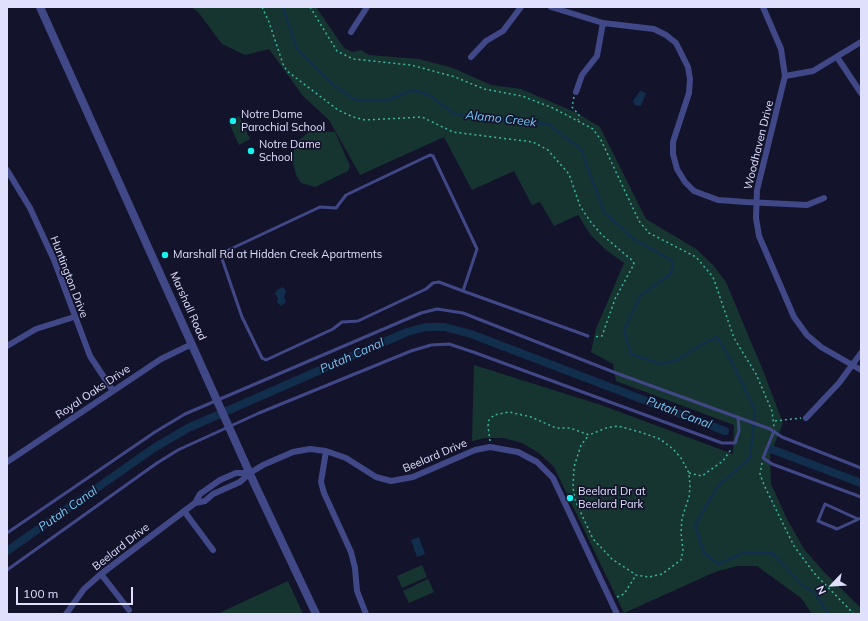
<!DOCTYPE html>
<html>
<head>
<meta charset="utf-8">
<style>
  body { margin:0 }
  #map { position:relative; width:868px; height:621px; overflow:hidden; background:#14132c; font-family:Mulish,sans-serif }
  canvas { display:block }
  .frame { position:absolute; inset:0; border:8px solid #e0e0fd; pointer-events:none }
  .north { position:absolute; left:812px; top:565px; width:40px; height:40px; -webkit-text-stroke:3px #14132c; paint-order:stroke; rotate:245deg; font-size:11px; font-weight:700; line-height:16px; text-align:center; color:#e0e0fd }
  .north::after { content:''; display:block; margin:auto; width:14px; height:18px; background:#e0e0fd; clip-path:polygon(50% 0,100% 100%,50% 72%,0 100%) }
  .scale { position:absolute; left:16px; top:587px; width:117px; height:18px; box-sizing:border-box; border:2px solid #e0e0fd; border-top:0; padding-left:5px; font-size:12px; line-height:14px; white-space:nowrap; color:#e0e0fd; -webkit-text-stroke:3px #14132c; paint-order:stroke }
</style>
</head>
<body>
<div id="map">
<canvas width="868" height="621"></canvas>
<div class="frame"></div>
<div class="north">N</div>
<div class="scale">100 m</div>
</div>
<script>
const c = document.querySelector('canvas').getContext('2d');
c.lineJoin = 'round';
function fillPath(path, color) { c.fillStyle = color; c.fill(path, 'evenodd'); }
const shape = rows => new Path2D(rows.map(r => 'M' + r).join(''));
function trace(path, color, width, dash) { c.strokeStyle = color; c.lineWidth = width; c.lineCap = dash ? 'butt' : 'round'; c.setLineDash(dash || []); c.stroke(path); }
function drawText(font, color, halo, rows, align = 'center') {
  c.font = font + ' Mulish,sans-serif'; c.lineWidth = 3.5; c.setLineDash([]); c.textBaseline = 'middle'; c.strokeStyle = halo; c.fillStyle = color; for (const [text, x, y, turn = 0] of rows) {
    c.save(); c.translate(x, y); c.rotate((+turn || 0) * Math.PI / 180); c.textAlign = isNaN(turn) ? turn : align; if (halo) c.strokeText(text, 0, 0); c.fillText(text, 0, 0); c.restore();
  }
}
fillPath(shape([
  [191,7,316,7,344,48,352,52,361,50,369,55,419,59,453,68,491,85,521,89,577,113,600,127,646,219,696,249,713,265,726,282,764,373,783,423,770,455,771,484,787,519,804,549,825,573,861,608,861,614,812,614,801,598,757,566,737,566,715,572,624,613,554,467,539,453,522,443,504,438,485,438,472,441,474,365,601,405,733,454,734,425,616,381,613,364,591,352,596,329,624,263,606,250,590,234,578,215,554,226,540,202,532,205,514,171,472,190,444,137,360,175,329,120,303,96,269,49,245,55,222,44,198,12],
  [239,116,250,139,239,145,228,121],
  [316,131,335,132,350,166,348,171,315,187,301,183,297,177,291,157,298,141,309,132],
  [422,565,427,577,402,588,397,576],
  [428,579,434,592,409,603,403,591],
  [288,581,303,614,217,614]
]), '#173530');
fillPath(shape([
  [640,91,646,93,641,106,635,105,633,101],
  [283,287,286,291,284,297,286,302,281,306,277,302,278,299,275,293,277,290],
  [419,537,425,554,417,557,411,540]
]), '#112f4c');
trace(shape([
  [283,7,297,49,331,83,355,100,388,100,413,90,429,95,453,113,473,118,548,124,581,149,604,212,635,240,673,261,671,274,640,296,624,330,631,354,660,364,675,361,703,344,717,337,732,362,755,410,750,458,718,486,695,525,704,553,719,564,743,553,772,553,800,583,816,594,828,614]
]), '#112f4c', 2.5);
trace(shape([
  [771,449,861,483],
  [7,551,154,448,188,428,407,332,426,327,445,327,471,334,725,431]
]), '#112f4c', 8);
trace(shape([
  [262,7,269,22,283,64,287,71,338,110,353,117,365,120,422,117,453,132,533,142,548,150,569,174,580,206,590,221,601,234,633,261,634,264,615,299,602,336,593,337],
  [310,7,337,51,353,59,411,65,455,77,484,89,522,96,553,108,593,129,601,140,639,221,649,233,696,257,713,277,734,338,756,374,772,411,774,427],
  [574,97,572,107,579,115,578,120],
  [775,421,801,418],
  [490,441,488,426,489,420,494,415,509,412,531,417,556,428,570,428,589,435,606,428,618,426,640,432,660,439,673,449,681,458,689,473,690,487,689,497,682,518,681,533,683,550,681,560,662,574,649,577,636,575,612,559,593,539,575,500,573,487,574,467,581,445,589,435],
  [762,463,760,474,764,485,794,546,814,573,854,614],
  [689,473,702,476,723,461,732,448],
  [617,597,624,594,636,575],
  [858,614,861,613]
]), '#39b8a0', 1.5, [2, 3]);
trace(shape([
  [463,291,477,249,433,156,430,155,346,195,336,208,320,207,222,253,221,256,242,317,262,358,266,360,333,329,342,322,358,321,426,289,433,283,439,282,463,291,588,336],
  [774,431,763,458,772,464,861,497],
  [858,519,825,504,818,521,837,529,861,518],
  [7,533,155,432,185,414,421,313,437,309,463,313,616,373,770,429,782,437,861,468],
  [7,570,157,463,178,450,259,413,411,351,431,345,449,344,473,352,722,443,735,443,739,431,738,417]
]), '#414887', 3);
trace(shape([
  [551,7,603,23,654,29,666,35,676,43,688,67,690,79,689,93,673,142,673,154,677,169,685,182,694,191,718,200,746,202,807,205,824,198],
  [763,7,781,49,785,76,757,190,756,218,759,236,794,317,807,335,821,347,861,370],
  [351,32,367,7],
  [471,57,486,41,503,31,521,7],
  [837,57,861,93],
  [785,76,813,71,861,42],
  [576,92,582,75,597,56,603,23],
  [7,170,30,208,54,260,90,356,113,391],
  [7,346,36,329,74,317],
  [806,418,839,383,861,353],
  [326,451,321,482,324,493,351,552,355,568,357,591,366,614],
  [7,462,161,359,192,344],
  [250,473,236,473,220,480,200,494,195,503,205,501,213,494,240,482,250,473,263,465,293,452,310,449,326,451,346,458,376,477,391,481,413,477,475,450,490,447,518,452,537,462,553,478,617,614],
  [184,511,213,550],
  [101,574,129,610],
  [66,614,84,589,101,574,195,503]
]), '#414887', 6);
trace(shape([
  [40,7,255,485,316,614]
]), '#414887', 8);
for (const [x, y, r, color] of [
  [233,121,4,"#17f2eb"],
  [251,151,4,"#17f2eb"],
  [165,255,4,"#17f2eb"],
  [570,498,4,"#17f2eb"]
]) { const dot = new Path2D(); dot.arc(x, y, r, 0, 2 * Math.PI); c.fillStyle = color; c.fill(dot); trace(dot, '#14132c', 1.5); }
drawText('11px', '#e0e0fd', '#14132c', [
  ["Notre Dame",241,115],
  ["Parochial School",241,128],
  ["Notre Dame",259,145],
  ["School",259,158],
  ["Marshall Rd at Hidden Creek Apartments",173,255],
  ["Beelard Dr at",578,492],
  ["Beelard Park",578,505]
], 'left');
drawText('11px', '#e0e0fd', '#14132c', [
  ["Woodhaven Drive",759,145,-76],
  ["Huntington Drive",69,277,69],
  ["Marshall Road",188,306,66],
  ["Royal Oaks Drive",93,392,-34],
  ["Beelard Drive",435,456,-23],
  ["Beelard Drive",121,547,-38]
]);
drawText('italic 12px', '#74cbf7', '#14132c', [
  ["Alamo Creek",501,119,6],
  ["Putah Canal",352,356,-24],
  ["Putah Canal",679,413,21],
  ["Putah Canal",68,509,-35]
]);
</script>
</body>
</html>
